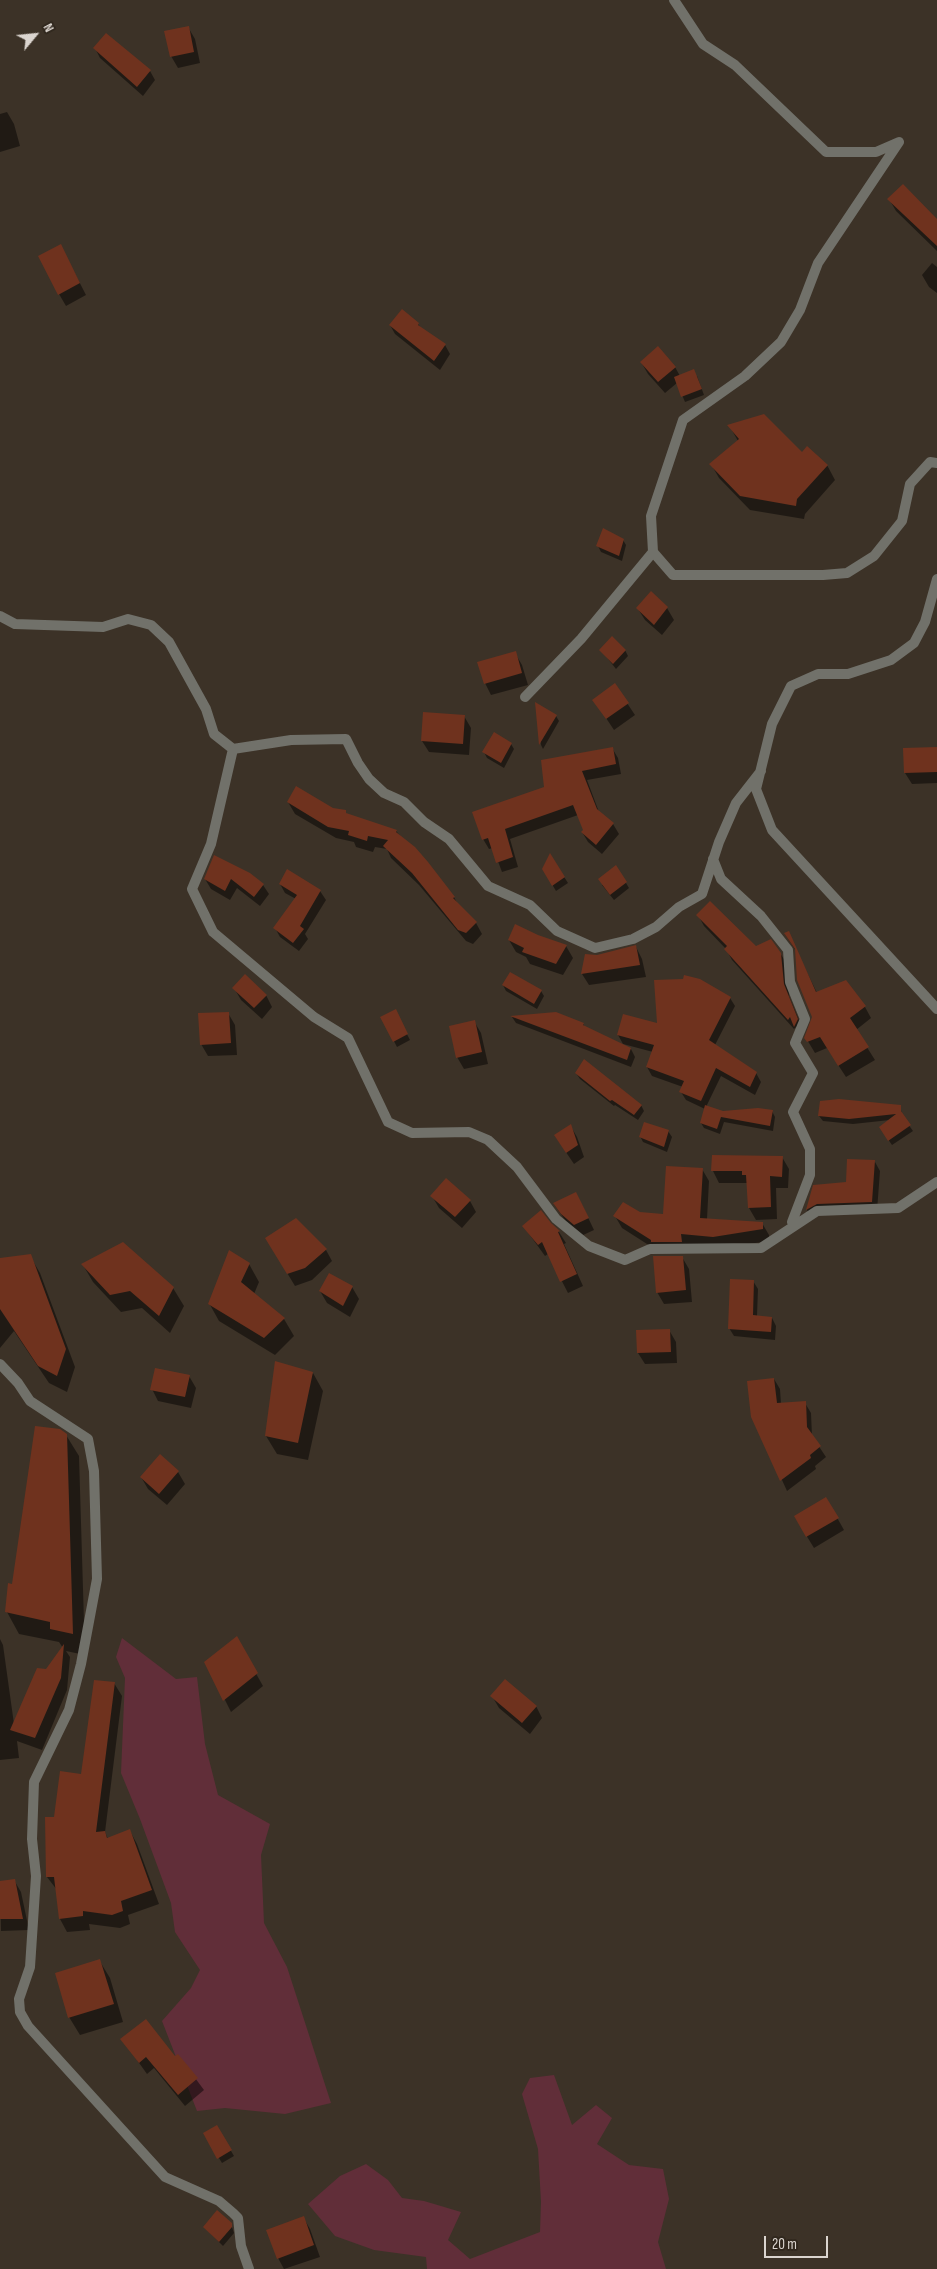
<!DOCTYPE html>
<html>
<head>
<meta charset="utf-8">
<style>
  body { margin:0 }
  #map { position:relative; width:937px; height:2269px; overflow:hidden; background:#3c3227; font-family:"Sofia Sans Condensed",sans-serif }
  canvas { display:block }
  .north { position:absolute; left:10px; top:10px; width:50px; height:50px; -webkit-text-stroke:4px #31281e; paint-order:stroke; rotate:62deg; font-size:14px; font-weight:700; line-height:20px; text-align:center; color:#dbd5cf }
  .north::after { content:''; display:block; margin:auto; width:18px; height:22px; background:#dbd5cf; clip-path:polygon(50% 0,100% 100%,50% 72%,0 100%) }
  .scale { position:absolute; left:764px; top:2236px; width:64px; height:22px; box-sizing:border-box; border:2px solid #dbd5cf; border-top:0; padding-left:6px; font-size:15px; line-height:18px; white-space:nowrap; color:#dbd5cf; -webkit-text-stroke:4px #31281e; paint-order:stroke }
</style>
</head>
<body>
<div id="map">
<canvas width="937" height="2269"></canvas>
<div class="north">N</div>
<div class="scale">20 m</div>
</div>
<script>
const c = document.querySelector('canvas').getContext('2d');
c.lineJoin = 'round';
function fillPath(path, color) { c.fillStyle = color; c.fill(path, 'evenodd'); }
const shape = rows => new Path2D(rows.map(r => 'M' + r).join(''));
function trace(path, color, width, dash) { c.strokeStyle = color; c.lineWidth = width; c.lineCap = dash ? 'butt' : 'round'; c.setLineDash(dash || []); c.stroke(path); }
fillPath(shape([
  [122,1638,176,1679,197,1677,205,1744,218,1795,270,1824,261,1855,264,1923,287,1967,331,2103,285,2114,225,2108,197,2111,162,2021,191,1988,200,1970,175,1932,171,1903,140,1819,121,1773,125,1678,116,1657],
  [554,2075,572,2125,596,2105,612,2118,597,2144,629,2165,663,2169,669,2199,658,2242,666,2269,427,2269,426,2257,374,2250,335,2236,308,2204,340,2176,366,2164,388,2180,402,2198,424,2201,461,2212,448,2240,470,2259,540,2232,541,2202,538,2149,522,2094,530,2078]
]), '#612e39');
fillPath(shape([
  [188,27,195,39,200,63,178,68,171,56],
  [95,48,150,71,155,80,143,96,100,58],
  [7,112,14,124,20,146,0,152,0,114],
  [889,199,937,221,937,251,896,211],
  [67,258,86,295,66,306,59,294],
  [932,263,937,267,937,293,929,287,922,275],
  [418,324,421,328,445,345,450,354,440,370,395,334,390,325],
  [641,362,675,367,680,376,697,376,704,395,685,402,677,383,665,393,648,374],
  [729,425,827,465,835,480,805,514,804,519,750,510,719,478,711,464,738,441],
  [623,540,626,545,622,561,601,552,598,546],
  [651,593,667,608,674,620,662,635,645,620,638,609],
  [601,650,625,650,628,656,616,669],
  [515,653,522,665,528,685,491,695,485,683],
  [615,685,635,715,614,730,594,700],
  [536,705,556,716,559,721,543,749,541,745],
  [464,716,471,728,469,755,429,752,422,741],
  [511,744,514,749,504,768,487,758,484,752],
  [612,748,618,758,621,774,587,780,599,812,613,824,619,834,602,854,588,842,582,832,584,830,578,815,510,839,518,867,502,872,493,848,489,849,483,839,545,788],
  [937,748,937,783,912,784,905,773],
  [288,802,345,812,347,815,396,831,454,897,459,907,476,923,482,934,473,944,466,941,419,885,391,858,387,849,375,847,373,852,356,847,354,842,336,838,295,814],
  [550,855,568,883,556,891,543,869],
  [215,857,263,885,269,894,260,906,237,888,230,900,211,889,205,879],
  [626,883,629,888,614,900,602,885],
  [280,884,320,891,326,900,305,934,308,939,299,951,280,937,275,928,296,899,285,893],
  [698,915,756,947,780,953,787,964,789,996,803,1030,801,1036,796,1027,794,1029,732,960,726,949,704,926],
  [788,933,817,993,865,1007,871,1018,856,1030,875,1060,846,1077,827,1048,815,1053,806,1038,813,1017,796,951,785,934],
  [537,936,566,946,573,958,563,975,530,964,526,957,516,952,509,940],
  [636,947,642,959,646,977,589,985,582,974,597,956],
  [503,985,541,991,544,996,537,1009,506,991],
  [234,988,266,995,272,1007,262,1019,241,1000],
  [730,998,735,1006,715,1045,756,1073,761,1082,755,1095,721,1076,706,1107,723,1112,772,1111,775,1117,773,1131,724,1122,720,1134,704,1128,701,1123,705,1109,686,1100,681,1092,683,1087,652,1076,647,1067,653,1052,623,1044,618,1035,658,1024],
  [395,1011,410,1040,397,1047,382,1018],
  [228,1013,235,1025,237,1055,208,1056,201,1044],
  [512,1017,583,1024,585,1027,631,1049,635,1057,631,1067,516,1023],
  [474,1021,481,1033,488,1064,464,1069,457,1057],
  [576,1073,641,1105,644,1111,638,1120,615,1105,614,1106,580,1079],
  [900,1107,903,1117,913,1131,892,1145,883,1132,890,1120,853,1124,823,1121,819,1116],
  [570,1125,577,1137,584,1157,574,1164,555,1136],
  [668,1131,672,1137,667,1152,643,1142,640,1136],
  [782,1157,789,1169,788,1188,776,1188,777,1219,756,1220,749,1208,748,1183,719,1183,713,1171],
  [875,1162,880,1171,877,1211,822,1213,812,1218,807,1210,814,1186,847,1183],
  [702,1169,709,1181,707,1219,762,1223,769,1235,769,1241,721,1248,658,1251,622,1228,615,1216,639,1213,664,1215],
  [432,1196,470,1201,476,1212,462,1228,439,1208],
  [554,1204,582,1205,594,1230,581,1236,569,1226],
  [550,1224,559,1232,566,1243,564,1244,583,1286,568,1293,548,1254,545,1256,524,1227],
  [266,1238,326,1250,332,1261,312,1280,295,1286],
  [123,1243,173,1288,184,1306,170,1333,142,1308,121,1312,93,1282,83,1265],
  [30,1256,40,1273,75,1367,67,1392,49,1383,14,1331,0,1348,0,1259],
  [682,1257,689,1269,692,1302,664,1304,657,1292],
  [249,1264,259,1282,254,1294,284,1319,294,1336,275,1355,219,1321,209,1303],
  [753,1281,758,1289,757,1316,772,1318,776,1326,775,1340,734,1336,729,1328],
  [352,1287,359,1299,350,1317,327,1303,320,1291],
  [669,1330,676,1342,677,1363,645,1364,638,1353],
  [313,1373,323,1391,308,1460,277,1454,266,1436],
  [189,1376,196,1388,191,1408,158,1401,152,1389],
  [774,1379,780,1389,781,1404,805,1403,811,1413,812,1436,826,1457,815,1466,816,1469,787,1491,753,1416],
  [66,1435,79,1456,85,1655,66,1651,70,1657,67,1690,42,1750,17,1741,19,1758,0,1760,0,1639,3,1645,14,1724,46,1671,63,1648,59,1642,19,1634,7,1612,13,1585],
  [160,1456,178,1472,185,1484,167,1505,148,1489,141,1477],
  [826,1498,844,1530,814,1548,795,1517],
  [236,1638,263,1686,231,1712,206,1662],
  [114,1683,122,1696,105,1832,108,1839,130,1831,137,1844,159,1904,128,1915,130,1924,120,1928,89,1924,90,1930,67,1932,60,1919,57,1890,47,1877,55,1818,83,1775],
  [492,1696,536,1706,542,1718,530,1734,499,1708],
  [14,1880,21,1892,29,1930,1,1931,0,1882],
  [99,1960,110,1978,123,2022,80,2035,69,2017],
  [122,2039,175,2058,178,2055,204,2090,185,2106,154,2068,147,2074],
  [217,2127,234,2156,222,2163,204,2134],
  [303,2217,310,2229,320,2257,284,2269,278,2258],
  [231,2224,234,2233,223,2246,204,2227]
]), '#0007');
fillPath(shape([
  [189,26,194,52,170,57,164,31],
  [106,33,151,70,137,87,93,48],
  [903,184,937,219,937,246,887,199],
  [61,244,80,283,58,295,38,256],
  [402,309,419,323,418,325,446,344,434,361,389,325],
  [658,346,676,367,658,382,640,362],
  [694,369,702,389,681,397,674,377],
  [764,414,802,452,807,446,828,465,797,499,796,506,740,496,709,464,739,439,727,425],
  [603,528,624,539,619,556,596,546],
  [651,591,668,607,654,625,636,608],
  [612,636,626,650,613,664,599,650],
  [516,651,522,673,484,684,477,662],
  [615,683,629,703,606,719,592,700],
  [535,702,557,715,539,745],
  [423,712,465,715,463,744,421,741],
  [494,732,512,743,501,763,482,752],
  [613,747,616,764,582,771,597,809,614,823,596,845,581,832,583,830,573,805,505,829,513,857,496,863,488,838,482,840,472,812,544,787,541,760],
  [937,747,937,772,904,773,903,748],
  [296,786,333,808,346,810,346,813,397,830,396,832,415,847,428,862,455,897,453,898,477,922,466,933,458,930,412,873,383,846,388,840,368,836,367,841,348,835,349,831,328,827,287,802],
  [550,853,565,877,552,886,542,869],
  [214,855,250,873,264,884,254,897,231,879,225,891,204,879],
  [616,865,627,882,610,895,598,879],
  [287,869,321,890,300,926,304,929,293,943,273,928,297,895,279,884],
  [710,901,756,946,771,939,781,953,784,984,798,1019,794,1027,790,1017,788,1020,724,949,727,946,696,915],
  [515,924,538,935,567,945,556,964,522,952,524,948,508,940],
  [789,931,816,992,846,980,866,1006,850,1018,869,1047,838,1066,820,1037,807,1042,804,1038,812,1017,797,980,795,949,784,933],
  [636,945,640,965,581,974,585,954,597,955],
  [510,972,542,990,534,1004,502,985],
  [245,974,267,995,254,1008,232,988],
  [684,975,700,979,731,997,709,1040,757,1072,750,1087,716,1068,701,1101,679,1092,684,1081,646,1067,654,1045,617,1035,623,1014,657,1023,654,980,683,979],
  [396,1009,408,1034,393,1042,380,1017],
  [229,1012,231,1043,200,1045,198,1013],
  [556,1012,584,1023,583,1025,631,1048,627,1060,510,1016],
  [475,1020,482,1052,456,1058,449,1026],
  [584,1059,642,1105,634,1115,612,1100,610,1101,575,1073],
  [839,1099,901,1105,901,1111,911,1125,888,1141,879,1127,896,1114,849,1119,818,1116,820,1101],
  [705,1105,723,1111,758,1108,773,1110,770,1126,721,1117,717,1129,700,1123],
  [644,1122,669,1130,664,1147,639,1137],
  [571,1124,578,1145,566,1153,554,1135],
  [712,1155,783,1156,782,1177,770,1176,771,1207,748,1208,746,1175,742,1175,742,1171,711,1171],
  [847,1159,875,1160,872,1202,817,1204,806,1210,813,1185,846,1182],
  [666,1166,703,1168,700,1218,763,1222,763,1229,713,1237,681,1234,682,1242,651,1242,651,1240,613,1216,623,1202,640,1212,663,1214],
  [446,1178,471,1200,455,1217,430,1196],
  [576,1192,589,1218,574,1225,561,1214,553,1203],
  [541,1210,551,1223,560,1231,558,1232,577,1274,560,1282,542,1242,538,1245,522,1226],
  [296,1218,327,1249,305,1268,287,1274,265,1238],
  [123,1242,174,1287,159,1316,130,1291,110,1295,81,1264],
  [229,1250,250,1263,241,1282,285,1318,264,1338,208,1304],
  [31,1254,66,1349,57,1376,38,1366,0,1309,0,1258],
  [653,1256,683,1256,686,1290,656,1293],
  [329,1273,353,1286,343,1306,319,1291],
  [730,1279,754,1280,753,1315,772,1317,771,1332,728,1329],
  [670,1329,671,1352,637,1353,636,1330],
  [275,1361,313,1372,298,1443,265,1436],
  [155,1368,190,1375,185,1397,150,1390],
  [774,1378,777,1403,806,1401,807,1427,821,1446,810,1455,811,1458,780,1481,751,1417,747,1381],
  [35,1426,60,1429,67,1434,73,1634,50,1629,50,1622,5,1612,8,1583,12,1584],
  [160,1454,179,1471,159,1494,140,1477],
  [826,1497,839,1518,806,1537,794,1516],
  [237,1636,258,1673,223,1701,204,1662],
  [64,1644,61,1678,35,1738,10,1730,37,1668,46,1669],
  [505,1679,537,1706,522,1723,490,1696],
  [94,1680,115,1682,96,1832,105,1831,107,1838,130,1829,152,1890,121,1901,123,1911,112,1915,83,1911,83,1916,59,1919,54,1877,46,1877,45,1817,54,1817,60,1771,81,1774],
  [15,1879,23,1919,0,1919,0,1881],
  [100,1959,114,2004,68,2018,55,1973],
  [146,2019,175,2056,178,2054,198,2078,178,2095,146,2057,139,2063,120,2039],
  [217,2125,232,2150,217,2159,203,2133],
  [217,2210,232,2223,232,2227,219,2242,203,2227],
  [304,2216,314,2245,277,2259,266,2230]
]), '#6f321e');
trace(shape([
  [674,0,703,44,735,65,826,152,876,152,899,142,818,263,800,310,781,342,745,376,683,420,651,516,653,552,673,575,823,575,847,573,874,556,902,521,910,484,930,462,937,463],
  [937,579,925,622,914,643,891,660,848,674,818,674,791,686,772,724,756,789,772,830,937,1009],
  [0,616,15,624,103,627,128,619,151,625,169,642,206,709,214,734,233,749,291,740,346,739,358,763,369,779,384,793,404,802,424,822,449,839,488,886,530,905,557,931,595,948,633,939,656,927,679,907,702,894,719,842,736,803,761,771],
  [525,697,581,639,653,552],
  [233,749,211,844,192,889,213,932,314,1017,348,1038,388,1122,412,1133,469,1132,488,1140,517,1167,556,1219,589,1246,625,1260,650,1249,761,1248,817,1211,898,1208,937,1182],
  [713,859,721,879,761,916,788,950,790,982,805,1019,795,1043,813,1073,793,1112,810,1149,810,1175,792,1222],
  [0,1364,18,1383,30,1401,88,1439,94,1471,97,1579,81,1664,69,1710,34,1782,32,1839,36,1876,30,1967,19,1999,20,2012,28,2026,165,2177,219,2201,233,2213,238,2218,241,2246,249,2269]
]), '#71716a', 10);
</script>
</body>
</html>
